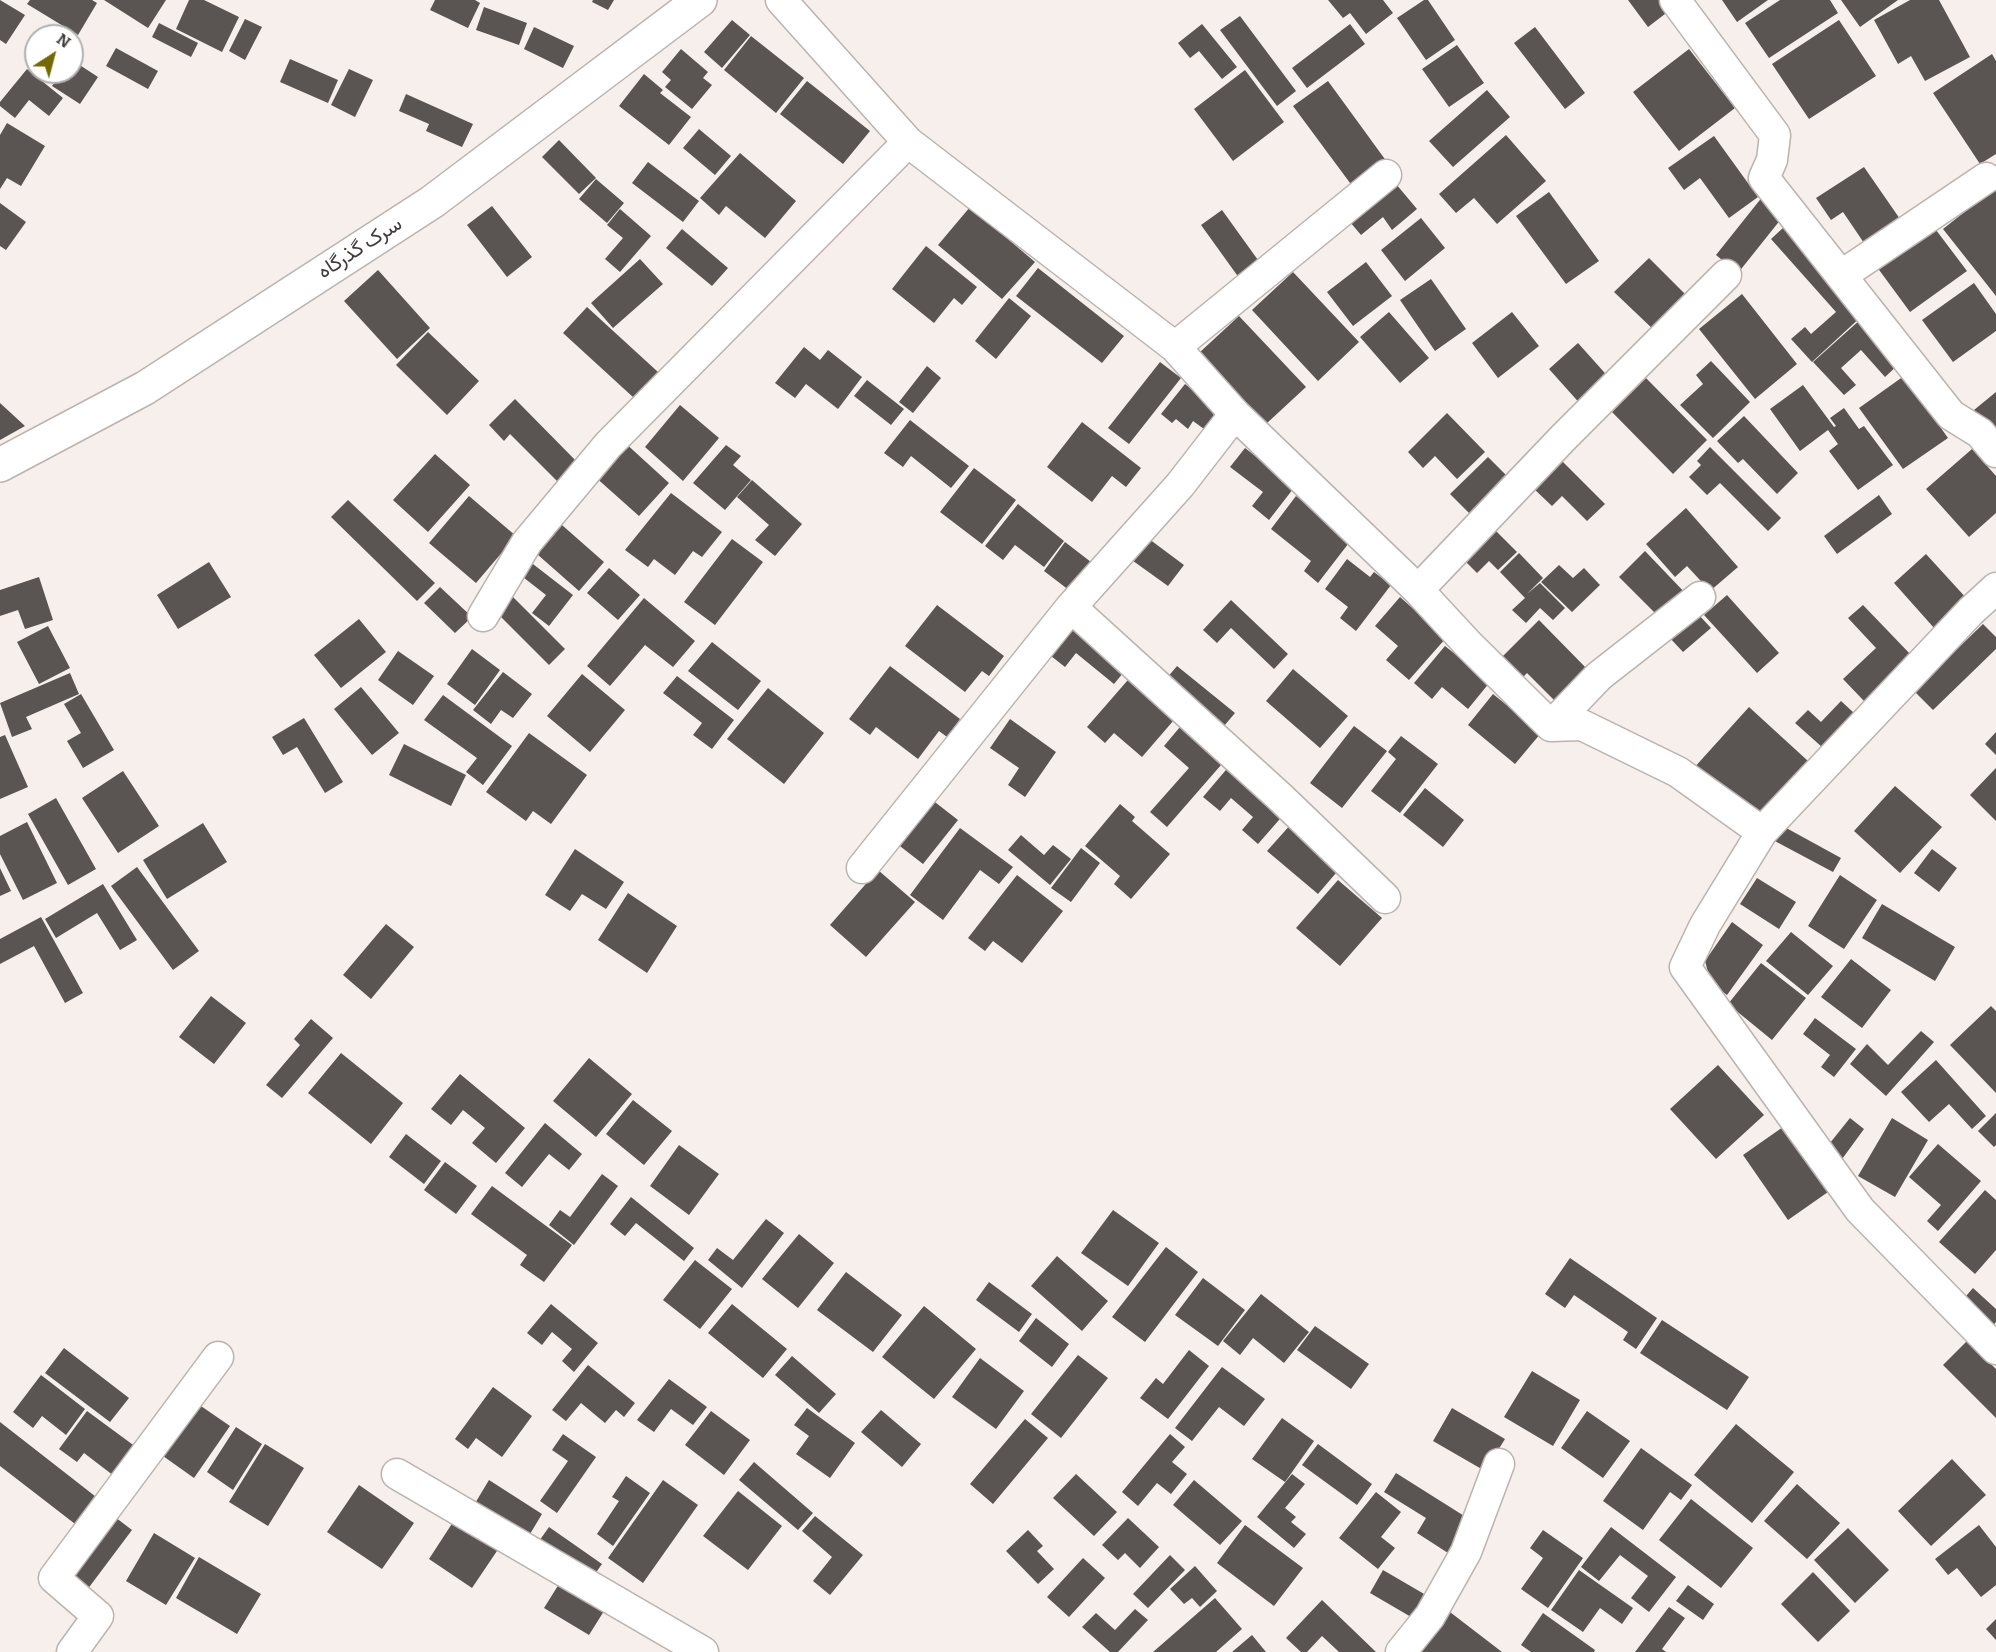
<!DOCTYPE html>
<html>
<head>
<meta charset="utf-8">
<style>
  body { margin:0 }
  #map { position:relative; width:1996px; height:1652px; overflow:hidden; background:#f6efeb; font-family:Bitter,serif }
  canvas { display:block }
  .north { position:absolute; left:24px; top:24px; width:60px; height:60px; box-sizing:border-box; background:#fff; border:2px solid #b2b1b1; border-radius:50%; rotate:36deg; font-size:16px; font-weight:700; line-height:24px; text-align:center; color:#3f3c3b }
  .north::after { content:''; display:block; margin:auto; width:21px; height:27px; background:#746800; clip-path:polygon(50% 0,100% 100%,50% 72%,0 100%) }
</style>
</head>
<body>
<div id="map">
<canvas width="1996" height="1652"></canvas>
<div class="north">N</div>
</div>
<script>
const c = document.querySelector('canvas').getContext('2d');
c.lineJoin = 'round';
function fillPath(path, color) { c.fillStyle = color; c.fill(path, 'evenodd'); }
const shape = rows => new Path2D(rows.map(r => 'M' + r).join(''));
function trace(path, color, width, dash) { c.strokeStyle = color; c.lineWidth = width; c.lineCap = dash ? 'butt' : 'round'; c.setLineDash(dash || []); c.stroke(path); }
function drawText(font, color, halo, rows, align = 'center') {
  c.font = font + ' Bitter,Vazirmatn,serif'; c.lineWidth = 6; c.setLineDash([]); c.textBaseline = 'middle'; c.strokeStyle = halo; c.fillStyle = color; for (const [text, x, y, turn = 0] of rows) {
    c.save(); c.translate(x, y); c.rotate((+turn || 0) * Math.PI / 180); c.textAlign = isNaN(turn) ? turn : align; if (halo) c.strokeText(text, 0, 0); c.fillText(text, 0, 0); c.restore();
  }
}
fillPath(shape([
  [0,0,25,15,6,44,0,40],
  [30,0,92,0,97,3,78,35,27,4],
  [104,0,166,0,148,28],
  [189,0,204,0,239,17,222,52,176,29],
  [435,0,475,0,480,3,468,28,430,10],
  [593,0,614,0,608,10,592,2],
  [1328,0,1383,0,1393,13,1366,34,1350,13,1343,18],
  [1424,0,1428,0,1455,40,1426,60,1397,18],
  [1628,0,1675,0,1678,4,1648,27],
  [1722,0,1768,0,1737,22],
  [1780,0,1830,0,1838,13,1769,58,1745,23],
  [1841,0,1898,0,1860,27],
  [1910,0,1939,0,1970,57,1925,81,1911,56,1898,64,1874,20],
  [484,7,527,23,519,45,476,30],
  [1240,16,1296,91,1277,106,1220,30],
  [245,19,262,27,245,60,229,51],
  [732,20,750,35,722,68,704,52],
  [1839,20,1876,76,1809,119,1772,64],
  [159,23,198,43,191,57,152,37],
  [1202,24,1237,67,1222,79,1199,51,1190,58,1178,43],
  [1350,24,1365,44,1307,88,1292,68],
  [534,27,574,46,563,68,524,49],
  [1535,27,1585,93,1565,109,1514,43],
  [751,36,804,78,776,113,724,70],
  [1457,45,1484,83,1449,107,1422,69],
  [116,48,158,71,148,89,106,66],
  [681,49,708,72,703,78,712,85,692,109,665,87,671,80,662,72],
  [1689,49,1735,108,1679,151,1633,92],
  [1992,54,1996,61,1996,154,1980,164,1933,93],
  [290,59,338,80,328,103,280,82],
  [72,60,98,77,80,104,52,86,62,72,72,72],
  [27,69,63,98,49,116,29,100,15,118,0,106,0,102],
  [349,69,373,80,355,117,331,105],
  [1245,70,1284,122,1233,161,1194,109],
  [644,74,663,90,660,93,691,117,669,145,619,106],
  [807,81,870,131,843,164,780,114],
  [1328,81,1387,162,1353,187,1293,106],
  [1487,90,1510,117,1453,167,1429,141],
  [406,94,473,124,462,147,426,131,429,124,399,111],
  [7,123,45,146,21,186,7,178,0,189,0,135],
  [699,129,731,156,715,175,683,148],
  [1506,135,1546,181,1497,224,1474,198,1456,213,1439,194],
  [1714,136,1758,197,1729,218,1700,178,1684,190,1668,168],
  [559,140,596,178,579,194,542,157],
  [740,153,796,201,765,238,726,206,719,215,700,198],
  [648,162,699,201,683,222,632,183],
  [1864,167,1900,219,1864,243,1843,212,1831,220,1816,198],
  [596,179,624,203,607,223,579,199],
  [1396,184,1417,209,1392,230,1383,217,1361,235,1350,222],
  [1996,187,1996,296,1943,229],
  [1549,192,1599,261,1566,284,1516,216],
  [1763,196,1785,214,1738,273,1716,255],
  [0,203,26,222,6,250,0,246],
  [492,206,532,257,507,277,467,225],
  [970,207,1035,262,1002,299,938,245],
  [620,209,651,236,620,272,605,259,623,238,607,225],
  [1222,210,1263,267,1242,282,1201,225],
  [1421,218,1445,248,1405,281,1381,250],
  [1930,222,1967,271,1910,312,1874,263],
  [1784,227,1863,315,1812,362,1791,339,1805,327,1811,334,1836,312,1771,239],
  [682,229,728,268,712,286,666,248],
  [926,246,977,287,962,305,954,298,934,323,892,289],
  [1649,258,1689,298,1656,332,1614,292],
  [640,259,663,284,613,328,591,303],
  [1366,262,1392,296,1353,326,1327,292],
  [1038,268,1124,336,1102,363,1016,296],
  [378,270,430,328,397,359,344,301],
  [1293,272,1359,342,1318,381,1252,310],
  [1431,279,1466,329,1435,351,1400,300],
  [1974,283,1996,314,1996,331,1953,362,1922,320],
  [1742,294,1797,364,1755,399,1699,329],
  [1009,298,1031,316,996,359,975,341],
  [587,307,658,372,634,398,563,333],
  [1389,312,1429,358,1400,383,1360,337],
  [1512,312,1539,346,1498,378,1472,343],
  [1239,316,1306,387,1266,424,1199,353],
  [1861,319,1900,363,1885,377,1861,350,1841,368,1856,385,1844,395,1813,362],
  [428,332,479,381,447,415,396,365],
  [1578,343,1612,381,1583,407,1549,369],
  [804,347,820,360,828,350,862,377,838,409,806,384,795,398,775,383],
  [1711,361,1750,402,1713,438,1680,405,1703,384,1696,375],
  [1160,362,1181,378,1129,444,1108,428],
  [927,366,941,378,913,413,899,402],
  [1904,376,1948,438,1903,469,1859,408],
  [1646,378,1707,440,1673,474,1612,412],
  [867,380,904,409,891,425,854,396],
  [1185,384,1219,410,1204,429,1193,421,1188,429,1176,419,1172,423,1161,414],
  [1803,385,1834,427,1836,426,1830,418,1844,408,1859,429,1864,426,1893,465,1858,490,1829,451,1838,444,1828,430,1800,451,1770,409],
  [1996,392,1996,435,1974,410],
  [515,399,582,467,562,486,510,434,504,441,489,425],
  [0,403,25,426,0,440],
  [680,405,719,438,683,481,645,447],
  [1447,413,1485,452,1457,479,1435,456,1423,468,1408,452],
  [1744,416,1798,473,1777,494,1743,459,1738,463,1717,441],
  [910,420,969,466,951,488,911,456,903,467,884,453],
  [1082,422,1141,468,1126,487,1112,476,1092,502,1047,467],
  [623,441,669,483,639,516,593,475],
  [726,445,741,456,733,465,751,480,725,510,693,483],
  [1710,447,1781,518,1768,531,1720,483,1707,495,1689,477,1701,465,1697,461],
  [1245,448,1268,466,1300,480,1269,520,1252,506,1263,492,1230,467],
  [1972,449,1996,476,1996,513,1969,537,1926,489],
  [435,454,470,485,428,532,393,500],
  [1488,457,1514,483,1476,520,1450,494],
  [1561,460,1605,504,1587,521,1562,496,1552,506,1533,488],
  [974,468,1016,500,982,544,940,512],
  [752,480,802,524,775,556,755,540,769,525,737,497],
  [671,493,722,532,702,557,693,551,675,575,654,559,648,567,625,550],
  [1879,495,1892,514,1837,554,1824,536],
  [469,496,516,536,476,583,429,543],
  [1296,496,1330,523,1355,535,1318,583,1304,571,1311,561,1271,529],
  [348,500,435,583,417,601,331,517],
  [1018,504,1064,541,1044,567,1015,545,1003,560,985,546],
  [1686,508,1738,567,1710,591,1687,566,1675,577,1646,544],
  [554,518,604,562,579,591,529,547],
  [1489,524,1517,552,1498,570,1489,561,1477,573,1458,554],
  [1145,536,1184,565,1168,586,1129,558],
  [732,539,763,562,715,625,684,602],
  [1065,542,1100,569,1078,597,1044,571],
  [1645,551,1689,597,1664,622,1619,577],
  [1519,553,1543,578,1527,594,1540,583,1565,608,1553,620,1540,608,1526,623,1512,610,1525,598,1500,572],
  [1926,554,1968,600,1935,629,1894,583],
  [1347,559,1370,577,1374,572,1391,585,1356,631,1340,618,1348,607,1325,589],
  [529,561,573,595,549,626,532,613,546,595,519,574],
  [209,562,231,597,178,629,157,595],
  [1559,565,1573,578,1584,568,1600,585,1572,612,1541,582],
  [609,568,640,595,618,620,587,593],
  [39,577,53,620,25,629,18,610,0,616,0,590],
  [440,587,472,617,455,633,424,603],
  [1727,595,1779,653,1757,673,1704,615],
  [512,596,565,649,549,665,496,612],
  [1400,597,1446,638,1409,680,1386,660,1398,646,1375,626],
  [644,598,695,641,673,667,645,645,610,686,587,666],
  [1231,600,1288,654,1274,669,1231,628,1217,643,1203,630],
  [937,605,1004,656,989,676,982,671,965,692,905,646],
  [1863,605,1912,656,1864,701,1843,679,1876,648,1848,618],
  [1697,613,1711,628,1683,652,1669,637],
  [359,619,386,652,341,688,314,655],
  [1539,620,1590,672,1558,704,1527,673,1516,684,1496,663],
  [1983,624,1996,637,1996,649,1933,710,1914,691],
  [1077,625,1128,667,1114,684,1076,653,1065,667,1051,656],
  [48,626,70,668,39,684,17,642],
  [712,642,761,681,738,710,688,671],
  [1445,646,1490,682,1468,709,1442,687,1432,699,1414,683],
  [472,649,500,670,475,705,447,684],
  [398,651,434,676,413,705,378,680],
  [890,666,960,719,947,737,939,731,918,759,876,727,870,735,849,719],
  [1177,666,1235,713,1219,732,1161,685],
  [1293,669,1348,716,1320,748,1266,701],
  [503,672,532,694,513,718,501,710,491,724,473,710],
  [70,673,79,694,26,717,32,729,12,737,0,703],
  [1134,673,1180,713,1142,757,1114,733,1105,743,1087,727],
  [582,674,625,710,590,752,547,716],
  [677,676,734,720,712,749,693,735,702,723,663,693],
  [361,687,399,733,372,755,334,709],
  [768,688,824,733,784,784,727,739],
  [81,694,114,750,83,768,67,741,81,733,64,704],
  [1493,694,1541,733,1515,764,1468,725],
  [443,695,512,746,483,785,466,772,477,758,424,720],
  [1841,701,1854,713,1822,747,1795,723,1808,710,1821,722],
  [1749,707,1808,761,1752,822,1693,769],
  [304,718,343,782,325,793,297,747,283,755,272,737],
  [1010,719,1056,752,1025,797,1008,785,1019,768,990,748],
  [1185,721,1228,757,1167,827,1150,812,1189,768,1164,746],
  [1354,726,1387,751,1342,808,1310,783],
  [1996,732,1996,755,1985,744],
  [529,733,587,775,551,824,533,811,526,821,486,792],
  [5,735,28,787,0,799,0,737],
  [1401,736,1438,764,1400,813,1371,791,1396,759,1388,752],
  [404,744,466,775,451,806,389,775],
  [1231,764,1286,812,1258,844,1242,830,1253,817,1231,798,1220,811,1203,797],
  [1996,768,1996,821,1970,795],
  [123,771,159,826,118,853,82,798],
  [1895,786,1942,827,1900,873,1854,831],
  [1425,788,1464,820,1443,847,1403,815],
  [56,798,96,869,68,885,28,814],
  [931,799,958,820,923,864,896,843],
  [1120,804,1135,817,1132,821,1170,854,1131,899,1114,884,1120,876,1085,846],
  [27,822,57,883,23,900,0,854,0,836],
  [203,823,227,862,167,899,143,860],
  [1292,823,1342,866,1318,894,1267,851],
  [1779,824,1841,858,1833,872,1771,839],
  [960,828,1013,867,999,884,980,870,943,920,910,895],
  [1021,835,1044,855,1053,845,1071,859,1050,885,1008,850],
  [1081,848,1100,863,1071,902,1051,888],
  [575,849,624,882,606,909,582,894,570,911,545,895],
  [1932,849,1957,868,1939,892,1914,873],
  [137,867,199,951,173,970,111,886],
  [0,868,11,891,0,896],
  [878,870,915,902,866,957,830,925],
  [1017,875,1063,911,1022,963,993,941,985,951,968,938],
  [1840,875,1877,900,1844,949,1808,926],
  [1757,878,1796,902,1779,929,1740,904],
  [1338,880,1382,918,1340,966,1296,928],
  [103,884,137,940,120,950,97,913,56,938,45,919],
  [628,893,677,926,647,973,598,940],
  [1882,904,1955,947,1935,981,1862,938],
  [41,917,83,993,65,1003,34,946,0,964,0,939],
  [1732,922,1763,945,1727,995,1711,983,1705,961],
  [386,924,414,947,371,999,343,975],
  [1791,932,1833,966,1808,995,1766,961],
  [1851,959,1891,990,1862,1028,1821,997],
  [1761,963,1806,998,1772,1040,1728,1004],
  [211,996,246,1023,214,1064,179,1037],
  [1991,1006,1996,1011,1996,1093,1950,1045],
  [1815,1018,1856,1049,1834,1077,1821,1067,1830,1055,1803,1034],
  [311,1019,333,1038,282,1098,266,1085,300,1045,294,1039],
  [1921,1031,1934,1042,1886,1096,1850,1064,1867,1044,1888,1065],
  [341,1053,403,1103,371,1144,308,1093],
  [589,1058,632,1094,596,1137,553,1101],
  [1936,1060,1986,1116,1972,1129,1949,1104,1929,1122,1901,1092],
  [1718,1065,1764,1115,1716,1159,1670,1109],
  [460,1074,525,1128,496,1163,472,1143,485,1128,463,1110,451,1125,431,1109],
  [633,1100,672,1131,644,1165,606,1134],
  [1996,1113,1996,1145,1994,1147,1978,1131],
  [1850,1118,1864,1129,1837,1166,1826,1148],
  [1892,1118,1928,1140,1895,1197,1858,1176],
  [545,1123,582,1154,569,1170,549,1154,522,1187,505,1173],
  [1783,1127,1828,1192,1788,1220,1743,1155],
  [406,1134,441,1161,424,1184,389,1157],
  [1938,1144,1981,1181,1938,1231,1927,1221,1941,1205,1909,1177],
  [679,1145,719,1174,689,1215,650,1186],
  [445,1162,477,1186,456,1214,424,1190],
  [602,1174,618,1186,574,1245,549,1225,560,1210,570,1217],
  [492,1186,572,1245,544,1282,520,1265,527,1255,471,1214],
  [1985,1190,1996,1200,1996,1250,1975,1274,1939,1242],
  [631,1197,694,1248,684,1261,636,1223,625,1236,610,1224],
  [1113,1210,1159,1243,1128,1286,1081,1253],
  [766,1219,784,1233,742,1288,708,1260,717,1248,733,1260],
  [799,1234,834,1263,798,1308,762,1279],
  [1166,1247,1198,1272,1145,1342,1112,1317],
  [1057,1256,1108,1301,1082,1331,1031,1286],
  [1570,1258,1657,1318,1636,1349,1623,1340,1628,1332,1574,1295,1565,1308,1545,1294],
  [695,1260,732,1289,700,1329,663,1300],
  [846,1272,902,1315,873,1352,817,1310],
  [1203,1278,1245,1310,1218,1346,1175,1315],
  [989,1282,1032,1314,1019,1332,976,1300],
  [1973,1288,1996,1309,1996,1322,1988,1331,1959,1304],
  [1261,1294,1309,1332,1284,1363,1253,1338,1240,1355,1223,1341],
  [551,1304,598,1343,574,1372,562,1361,572,1349,552,1332,542,1345,527,1333],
  [732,1304,787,1349,763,1378,708,1333],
  [924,1306,976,1349,934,1399,882,1357],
  [1036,1318,1069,1344,1052,1367,1019,1341],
  [1662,1320,1749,1377,1727,1410,1640,1353],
  [1315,1326,1369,1364,1351,1389,1297,1350],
  [1967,1341,1996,1369,1996,1418,1943,1365],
  [64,1348,129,1398,110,1422,45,1373],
  [1189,1350,1209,1366,1168,1419,1140,1398,1156,1378,1163,1384],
  [1078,1355,1108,1378,1061,1438,1031,1414],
  [792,1356,836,1394,819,1413,775,1375],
  [980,1358,1024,1391,996,1429,952,1397],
  [588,1365,635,1403,624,1417,616,1410,605,1423,581,1403,566,1421,552,1410],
  [1222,1367,1265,1399,1244,1426,1219,1407,1192,1441,1175,1428],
  [1532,1371,1580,1400,1553,1446,1504,1417],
  [41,1375,85,1409,66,1435,42,1416,33,1428,13,1412],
  [669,1379,707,1407,693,1425,671,1409,654,1432,637,1420],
  [493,1387,532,1416,502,1457,476,1438,468,1449,455,1439],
  [198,1404,230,1426,194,1478,163,1456],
  [807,1408,855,1443,830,1478,796,1454,809,1436,794,1425],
  [1452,1408,1505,1439,1485,1471,1433,1441],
  [881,1410,921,1444,902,1467,861,1432],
  [87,1411,140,1450,118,1479,84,1453,77,1462,59,1449],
  [711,1411,750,1440,724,1475,685,1445],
  [1587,1411,1630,1441,1603,1478,1561,1448],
  [1282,1418,1314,1441,1285,1482,1252,1459],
  [1025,1419,1048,1438,993,1504,970,1484],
  [0,1422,100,1500,79,1527,0,1466],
  [1736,1424,1794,1472,1752,1523,1694,1475],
  [236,1427,262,1444,233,1490,207,1472],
  [563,1434,596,1457,557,1513,540,1501,568,1461,552,1450],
  [1170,1434,1185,1447,1172,1462,1187,1474,1171,1494,1157,1483,1138,1506,1122,1492],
  [265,1444,304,1468,268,1526,229,1502],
  [1318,1444,1372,1484,1357,1505,1302,1465],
  [1641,1448,1692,1485,1681,1500,1670,1492,1643,1530,1603,1501],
  [1952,1459,1986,1495,1931,1546,1898,1511],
  [754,1462,813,1513,798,1530,739,1480],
  [1396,1473,1469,1519,1448,1553,1417,1533,1426,1518,1384,1492],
  [1076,1474,1117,1512,1094,1536,1053,1498],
  [1292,1474,1305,1484,1285,1508,1296,1517,1291,1522,1306,1534,1294,1548,1257,1517],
  [626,1476,650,1493,613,1546,597,1534,619,1501,612,1497],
  [489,1480,542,1514,527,1539,474,1505],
  [663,1480,698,1505,643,1583,608,1558],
  [1194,1480,1242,1521,1220,1545,1173,1505],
  [1797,1484,1840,1523,1807,1559,1764,1521],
  [359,1485,414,1523,382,1569,327,1532],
  [738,1491,782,1526,748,1570,703,1536],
  [1376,1492,1401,1512,1381,1537,1395,1548,1378,1569,1339,1538],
  [1691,1499,1753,1548,1721,1588,1659,1540],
  [111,1514,132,1530,87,1590,65,1573],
  [815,1516,863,1555,830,1595,813,1581,832,1557,802,1531],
  [1128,1518,1159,1547,1140,1568,1125,1553,1118,1560,1102,1545],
  [455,1519,499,1548,472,1588,429,1559],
  [1245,1525,1303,1568,1274,1606,1217,1563],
  [1979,1525,1996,1547,1996,1585,1981,1597,1957,1568,1948,1575,1935,1559],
  [549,1527,602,1564,590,1581,537,1544],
  [1611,1527,1676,1577,1649,1612,1631,1598,1648,1576,1620,1555,1599,1581,1581,1567],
  [1848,1528,1889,1570,1855,1603,1814,1560],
  [1028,1530,1043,1546,1037,1551,1054,1569,1038,1584,1006,1551],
  [1543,1530,1583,1558,1548,1608,1521,1589,1543,1558,1530,1548],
  [154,1533,195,1558,166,1605,126,1581],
  [1170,1555,1185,1570,1148,1608,1133,1594],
  [199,1557,261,1594,237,1634,176,1598],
  [1083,1558,1105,1578,1069,1617,1047,1597],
  [1195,1566,1217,1591,1200,1607,1192,1598,1184,1604,1170,1589],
  [1383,1570,1431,1598,1418,1621,1370,1593],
  [1579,1570,1633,1608,1622,1624,1600,1608,1583,1632,1551,1610],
  [1813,1572,1850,1611,1818,1642,1781,1604],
  [559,1584,604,1611,589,1635,544,1608],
  [1688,1585,1714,1604,1703,1620,1676,1601],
  [1215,1598,1242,1629,1216,1652,1153,1652],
  [1322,1600,1376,1652,1339,1652,1322,1636,1307,1652,1301,1652,1286,1638],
  [1669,1607,1685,1618,1662,1649,1666,1652,1635,1652],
  [1135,1609,1148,1620,1118,1652,1110,1652,1082,1627,1096,1613,1115,1630],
  [1446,1609,1502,1652,1416,1652],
  [1543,1613,1595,1650,1594,1652,1531,1652,1521,1645],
  [1996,1619,1996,1640,1986,1629],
  [1252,1635,1266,1652,1232,1652]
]), '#5a5452');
const street = shape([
  [781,0,908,142,1175,347,1235,414,1418,590,1468,644,1551,726,1582,725,1678,772,1762,832,1971,611,1996,588],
  [1675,0,1775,135,1772,160,1764,178,1951,415,1980,433,1996,452],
  [1842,275,1986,178],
  [1175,347,1386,175],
  [1418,590,1563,438,1726,275],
  [1071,607,1280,797,1385,898],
  [483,616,527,542,608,445,908,142],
  [1551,726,1599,676,1700,597],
  [1762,832,1705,925,1685,967,1860,1210,1996,1349],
  [862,868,1071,607,1180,485,1235,414],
  [397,1474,703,1652],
  [72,1652,98,1616,54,1578,218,1357],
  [1401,1652,1430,1616,1466,1552,1499,1464]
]);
const secondary = shape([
  [0,465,145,388,432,202,700,0]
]);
trace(street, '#bab3af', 33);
trace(secondary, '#bab3af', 36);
trace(street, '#fff', 30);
trace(secondary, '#fff', 33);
drawText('21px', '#3f3c3b', '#fff', [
  ["سرک گذرگاه",360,248,-33]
]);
</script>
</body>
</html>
